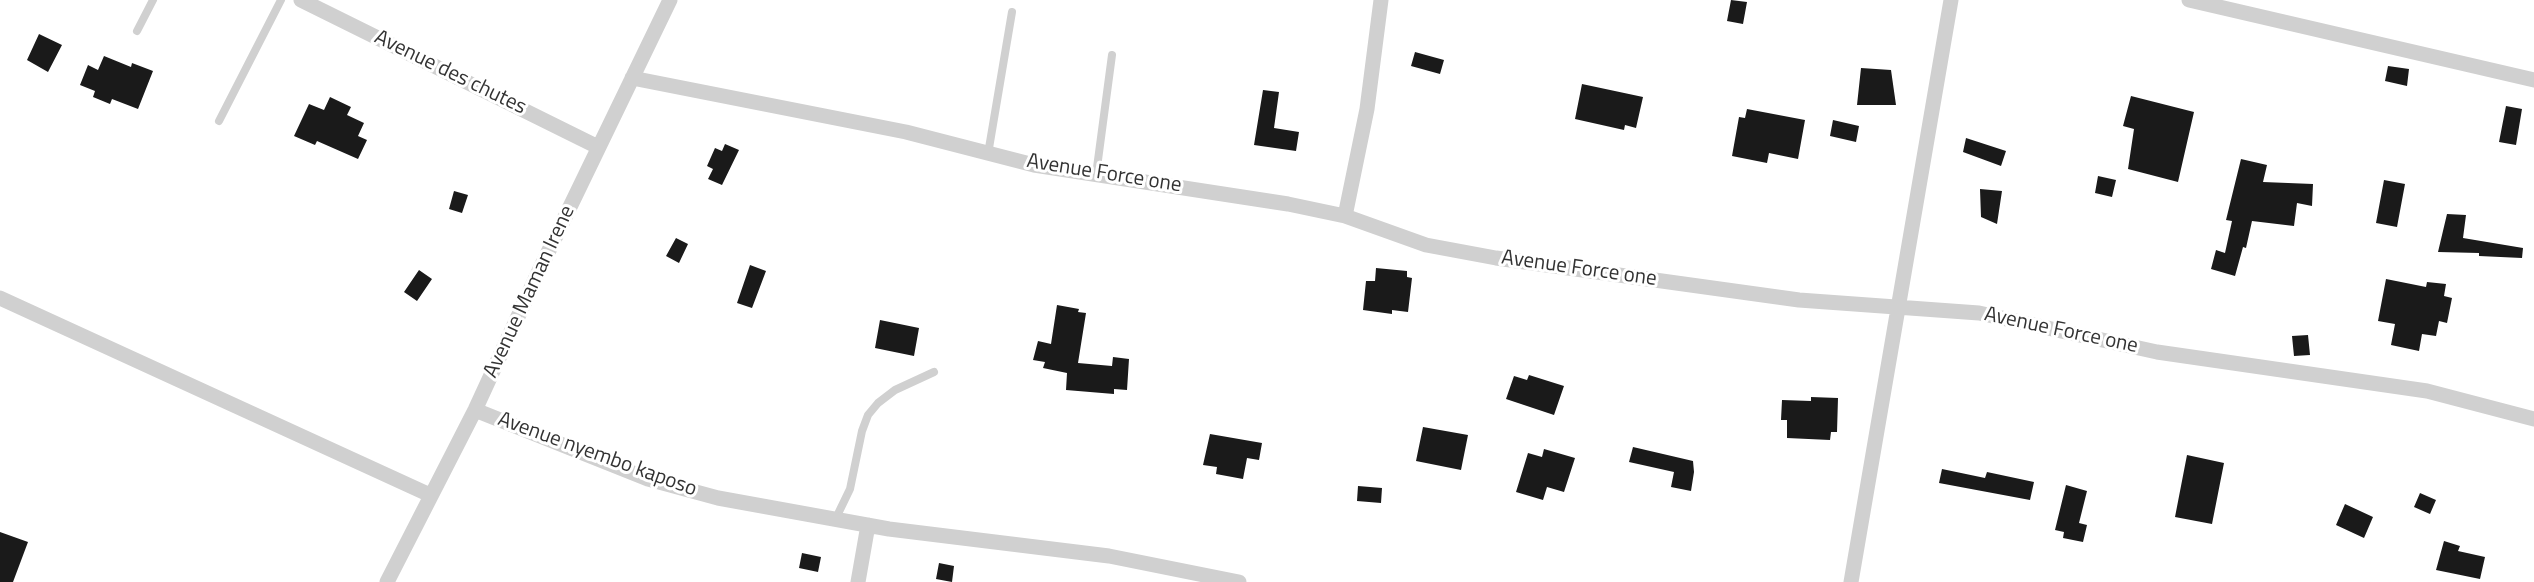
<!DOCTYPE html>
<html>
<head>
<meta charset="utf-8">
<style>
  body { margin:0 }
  canvas { display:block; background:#fff }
</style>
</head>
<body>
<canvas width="2534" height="582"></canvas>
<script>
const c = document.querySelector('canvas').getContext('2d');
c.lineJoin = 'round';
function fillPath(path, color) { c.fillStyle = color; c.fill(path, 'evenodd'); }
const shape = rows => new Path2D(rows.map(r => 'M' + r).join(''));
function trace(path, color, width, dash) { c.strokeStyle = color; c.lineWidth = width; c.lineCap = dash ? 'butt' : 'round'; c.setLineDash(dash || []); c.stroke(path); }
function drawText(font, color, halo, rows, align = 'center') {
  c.font = font + ' "Titillium Web",sans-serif'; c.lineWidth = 6; c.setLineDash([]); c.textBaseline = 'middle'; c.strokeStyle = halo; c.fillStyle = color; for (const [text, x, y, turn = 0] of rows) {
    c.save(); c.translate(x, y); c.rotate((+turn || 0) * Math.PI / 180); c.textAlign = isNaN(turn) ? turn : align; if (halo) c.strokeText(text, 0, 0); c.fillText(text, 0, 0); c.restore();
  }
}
fillPath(shape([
  [1731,0,1747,2,1743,24,1727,21],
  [39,34,62,45,48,72,27,60],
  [1415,52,1444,60,1440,74,1411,66],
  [104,56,131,67,132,63,153,71,138,109,112,99,110,104,93,97,95,91,80,85,88,65,98,70],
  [2388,66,2409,69,2407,86,2385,81],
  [1861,68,1891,70,1896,105,1857,105],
  [1582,84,1643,97,1636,128,1625,125,1624,130,1575,119],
  [1263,90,1279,92,1274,128,1299,132,1296,151,1254,145],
  [2131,96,2194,112,2178,182,2128,169,2134,129,2123,126],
  [330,97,351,107,347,115,364,123,358,136,367,140,358,159,317,141,315,145,294,136,309,104,324,110],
  [2506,106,2522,109,2516,145,2499,142],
  [1747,109,1805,120,1798,159,1769,153,1767,163,1732,156,1739,117,1745,118],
  [1833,120,1859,126,1856,142,1830,136],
  [1966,138,2006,151,2001,166,1963,152],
  [725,144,739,150,722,185,708,179,713,169,707,166,715,148,722,151],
  [2241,159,2267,165,2263,182,2313,184,2312,206,2297,203,2294,226,2252,221,2246,248,2243,247,2235,276,2211,269,2216,250,2225,253,2232,221,2226,220],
  [2098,176,2116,180,2112,197,2095,193],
  [2384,180,2405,184,2397,227,2376,223],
  [1980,189,2002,191,1997,224,1981,217],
  [454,191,468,195,462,213,449,209],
  [2447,214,2466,215,2463,238,2523,248,2522,258,2479,256,2479,253,2438,252],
  [676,238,688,244,679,263,666,256],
  [750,265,766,271,752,308,737,303],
  [1376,268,1407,271,1407,277,1412,278,1408,312,1392,310,1392,314,1363,310,1366,281,1375,281],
  [419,270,432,279,417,301,404,292],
  [2386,279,2426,287,2427,282,2446,284,2444,296,2452,298,2447,323,2439,321,2436,336,2422,334,2419,351,2391,345,2395,324,2378,321],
  [1057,305,1079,309,1078,312,1086,313,1078,363,1112,366,1113,357,1129,359,1127,390,1114,389,1114,394,1066,390,1067,373,1043,368,1045,362,1033,360,1038,341,1051,344],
  [880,320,919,328,914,356,875,348],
  [2308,335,2310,355,2294,356,2292,336],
  [1529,375,1564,386,1554,415,1506,399,1514,376,1527,380],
  [1811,397,1838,398,1837,432,1831,432,1830,440,1787,438,1787,420,1781,420,1782,400,1811,401],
  [1423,427,1468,435,1461,470,1416,461],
  [1210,434,1262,443,1259,460,1247,458,1243,479,1216,474,1217,467,1203,465],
  [1633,447,1693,461,1694,472,1691,491,1671,487,1674,472,1629,462],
  [1544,449,1575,458,1564,492,1547,487,1543,500,1516,492,1528,453,1542,457],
  [2187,455,2224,463,2212,524,2175,517],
  [1942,469,1985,478,1987,472,2034,482,2030,500,1939,483],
  [2066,485,2087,491,2079,523,2087,525,2083,542,2063,538,2064,532,2055,530],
  [1358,486,1382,488,1381,503,1357,501],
  [2420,493,2436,500,2430,514,2414,507],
  [2345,504,2373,517,2364,538,2336,525],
  [0,532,28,542,13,582,0,582],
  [2444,541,2460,546,2458,551,2485,557,2480,579,2436,570],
  [802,553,821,557,818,572,799,568],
  [939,563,954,566,952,582,936,579]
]), '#1a1a1a');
trace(shape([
  [137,31,153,0],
  [219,121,281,0],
  [988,154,1012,12],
  [1096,175,1112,55],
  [836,518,850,489,862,431,868,415,878,403,895,390,934,372]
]), '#d0d0d0', 8);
trace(shape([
  [301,0,598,147],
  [2189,0,2534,80],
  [632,78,906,132,1034,165,1288,204,1345,216,1426,245,1496,258,1799,300,1979,313,2157,352,2427,391,2534,419],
  [1345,216,1367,109,1381,0],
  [0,298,430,495],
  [475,410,648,479,718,498,889,529,1109,556,1239,582],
  [387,582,475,410,539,271,670,0],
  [858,582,868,525],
  [1851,582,1951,0]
]), '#d0d0d0', 15);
drawText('21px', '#333', '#fff', [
  ["Avenue des chutes",450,73,26],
  ["Avenue Force one",1104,174,9],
  ["Avenue Force one",1579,269,8],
  ["Avenue Maman Irene",530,292,-65],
  ["Avenue Force one",2061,331,12],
  ["Avenue nyembo kaposo",597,455,20]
]);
</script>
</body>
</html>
